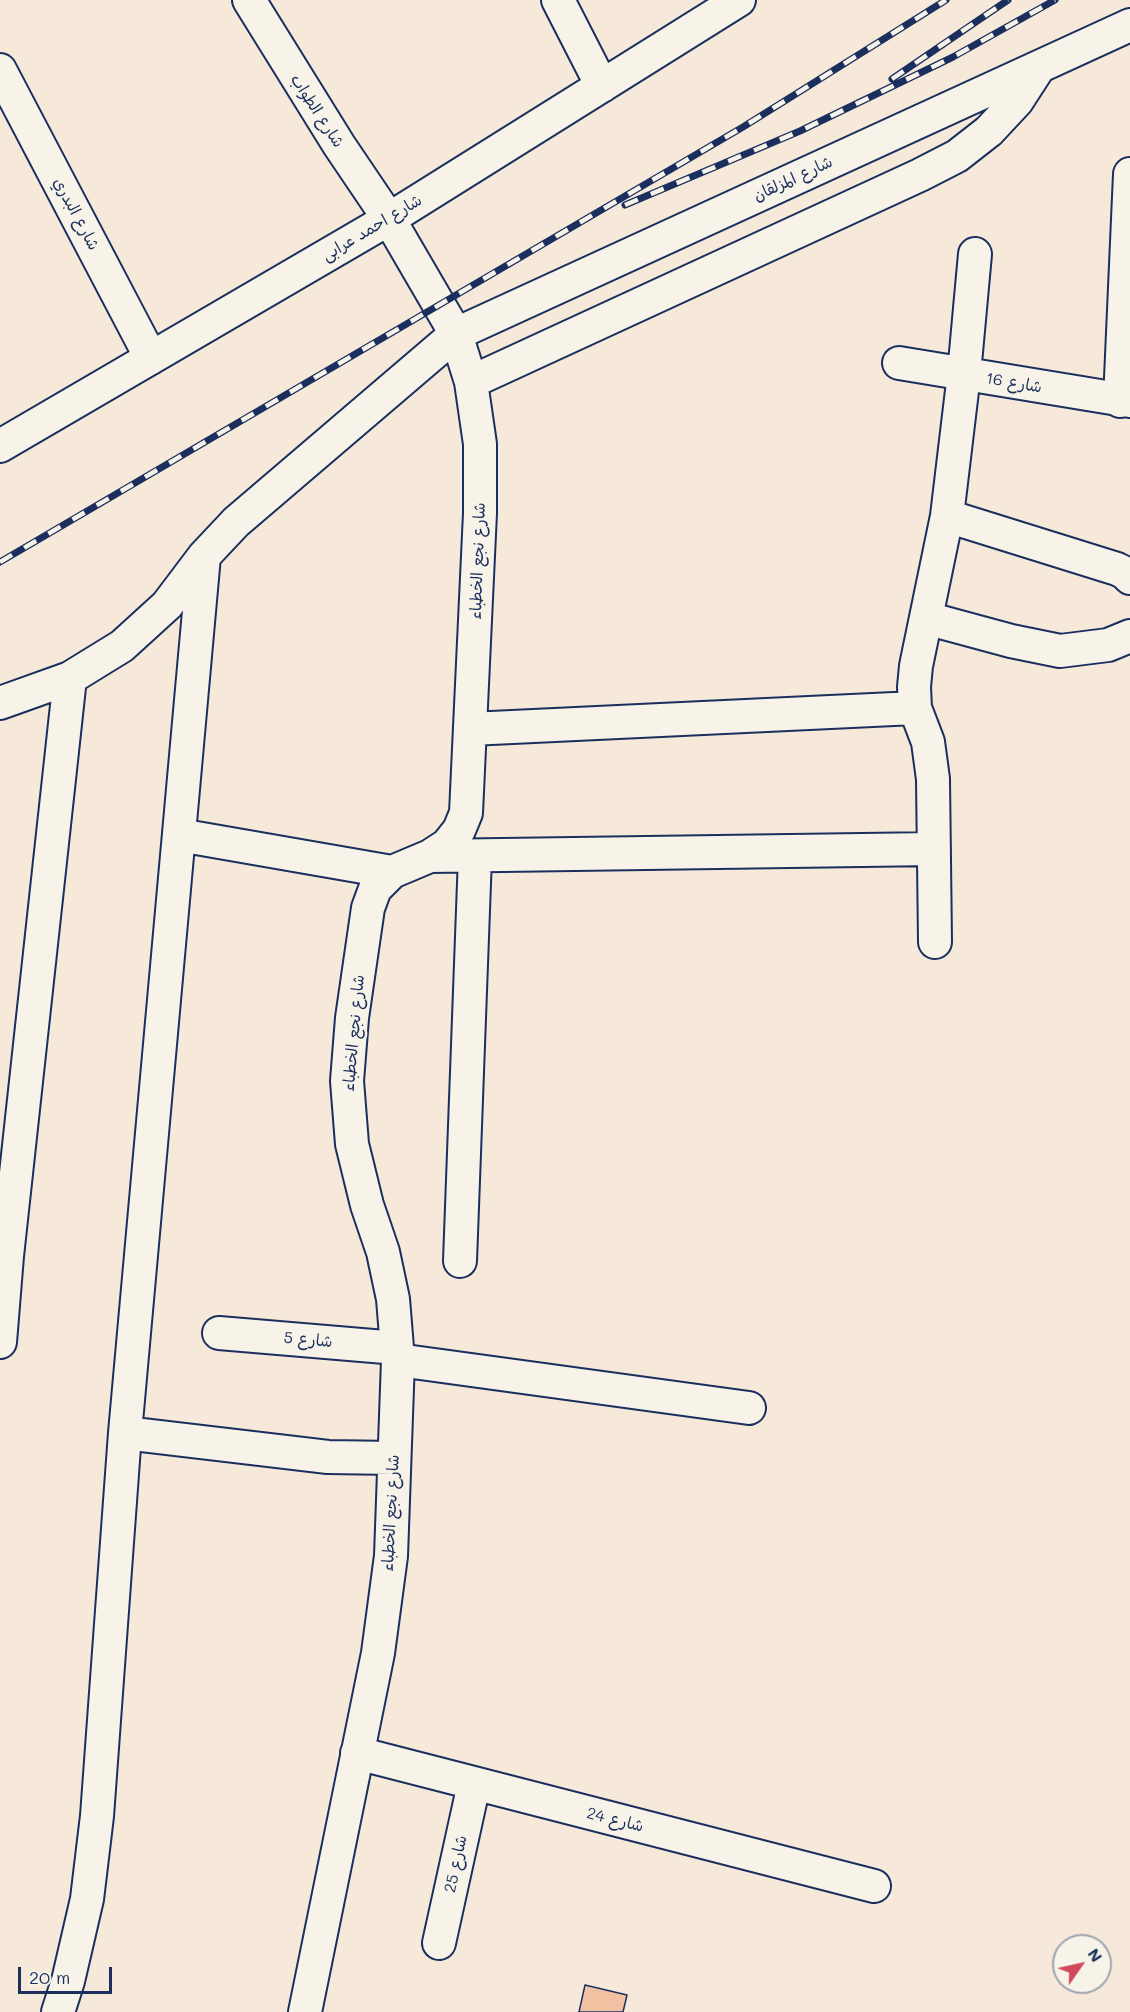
<!DOCTYPE html>
<html>
<head>
<meta charset="utf-8">
<style>
  body { margin:0 }
  #map { position:relative; width:1130px; height:2012px; overflow:hidden; background:#f6e9da; font-family:Mali,sans-serif }
  canvas { display:block }
  .north { position:absolute; left:1052px; top:1934px; width:60px; height:60px; box-sizing:border-box; background:#f7f3e8; border:2px solid #9fa5b1; border-radius:50%; rotate:56deg; font-size:16px; font-weight:700; line-height:24px; text-align:center; color:#1b2f5e }
  .north::after { content:''; display:block; margin:auto; width:21px; height:27px; background:#d1495b; clip-path:polygon(50% 0,100% 100%,50% 72%,0 100%) }
  .scale { position:absolute; left:18px; top:1967px; width:94px; height:27px; box-sizing:border-box; border:3px solid #1b2f5e; border-top:0; padding-left:8px; font-size:18px; line-height:21px; white-space:nowrap; color:#1b2f5e; -webkit-text-stroke:4px #f7f3e8; paint-order:stroke }
</style>
</head>
<body>
<div id="map">
<canvas width="1130" height="2012"></canvas>
<div class="north">N</div>
<div class="scale">20 m</div>
</div>
<script>
const c = document.querySelector('canvas').getContext('2d');
c.lineJoin = 'round';
function fillPath(path, color) { c.fillStyle = color; c.fill(path, 'evenodd'); }
const shape = rows => new Path2D(rows.map(r => 'M' + r).join(''));
function trace(path, color, width, dash) { c.strokeStyle = color; c.lineWidth = width; c.lineCap = dash ? 'butt' : 'round'; c.setLineDash(dash || []); c.stroke(path); }
function drawText(font, color, halo, rows, align = 'center') {
  c.font = font + ' Mali,"Playpen Sans Arabic",sans-serif'; c.lineWidth = 5; c.setLineDash([]); c.textBaseline = 'middle'; c.strokeStyle = halo; c.fillStyle = color; for (const [text, x, y, turn = 0] of rows) {
    c.save(); c.translate(x, y); c.rotate((+turn || 0) * Math.PI / 180); c.textAlign = isNaN(turn) ? turn : align; if (halo) c.strokeText(text, 0, 0); c.fillText(text, 0, 0); c.restore();
  }
}
const building = shape([
  [585,1985,627,1995,623,2012,579,2012,585,1985]
]);
fillPath(building, '#f2c1a2');
trace(building, '#1b2f5e', 1.5);
const minor = shape([
  [249,0,339,145,389,219,456,334,471,382,480,444,480,513,466,813,459,830,447,845,430,856,392,872,375,889,368,908,352,1018,347,1081,352,1144,367,1205,383,1252,393,1299,398,1360,391,1556,378,1653,305,2012],
  [558,0,602,86],
  [0,70,151,358],
  [899,363,1130,401],
  [471,382,920,175,957,156,989,131,1017,101,1039,67],
  [1120,401,1130,174],
  [0,446,389,219,739,0],
  [947,516,1117,569,1125,573,1130,578],
  [926,618,1011,641,1060,651,1108,645,1130,636],
  [0,703,70,678,122,646,167,605,204,556,236,522,456,334,1130,25],
  [470,729,915,708],
  [179,835,392,872],
  [430,856,934,849],
  [935,942,933,779,928,742,915,708,914,687,916,666,947,516,964,374,975,254],
  [460,1261,475,856],
  [219,1333,397,1348],
  [0,1342,7,1256,70,678],
  [398,1360,749,1408],
  [125,1433,328,1457,394,1458],
  [357,1753,874,1886],
  [439,1943,474,1784],
  [58,2012,68,1981,87,1899,97,1816,125,1433,204,556]
]);
trace(minor, '#1b2f5e', 36);
trace(minor, '#f7f3e8', 32);
const rail = shape([
  [892,79,1008,0],
  [625,205,800,131,953,57,1055,0],
  [0,562,743,127,946,0]
]);
trace(rail, '#1b2f5e', 7);
trace(rail, '#f7f3e8', 4.5, [14]);
drawText('16px', '#1b2f5e', '#f7f3e8', [
  ["شارع الطواب",317,111,57],
  ["شارع المزلقان",793,179,-25],
  ["شارع البدري",76,214,62],
  ["شارع احمد عرابى",372,228,-31],
  ["شارع 16",1014,383,10],
  ["شارع نجع الخطباء",478,561,-88],
  ["شارع نجع الخطباء",354,1033,-85],
  ["شارع 5",308,1340,5],
  ["شارع نجع الخطباء",391,1513,-87],
  ["شارع 24",615,1820,14],
  ["شارع 25",456,1864,-78]
]);
</script>
</body>
</html>
